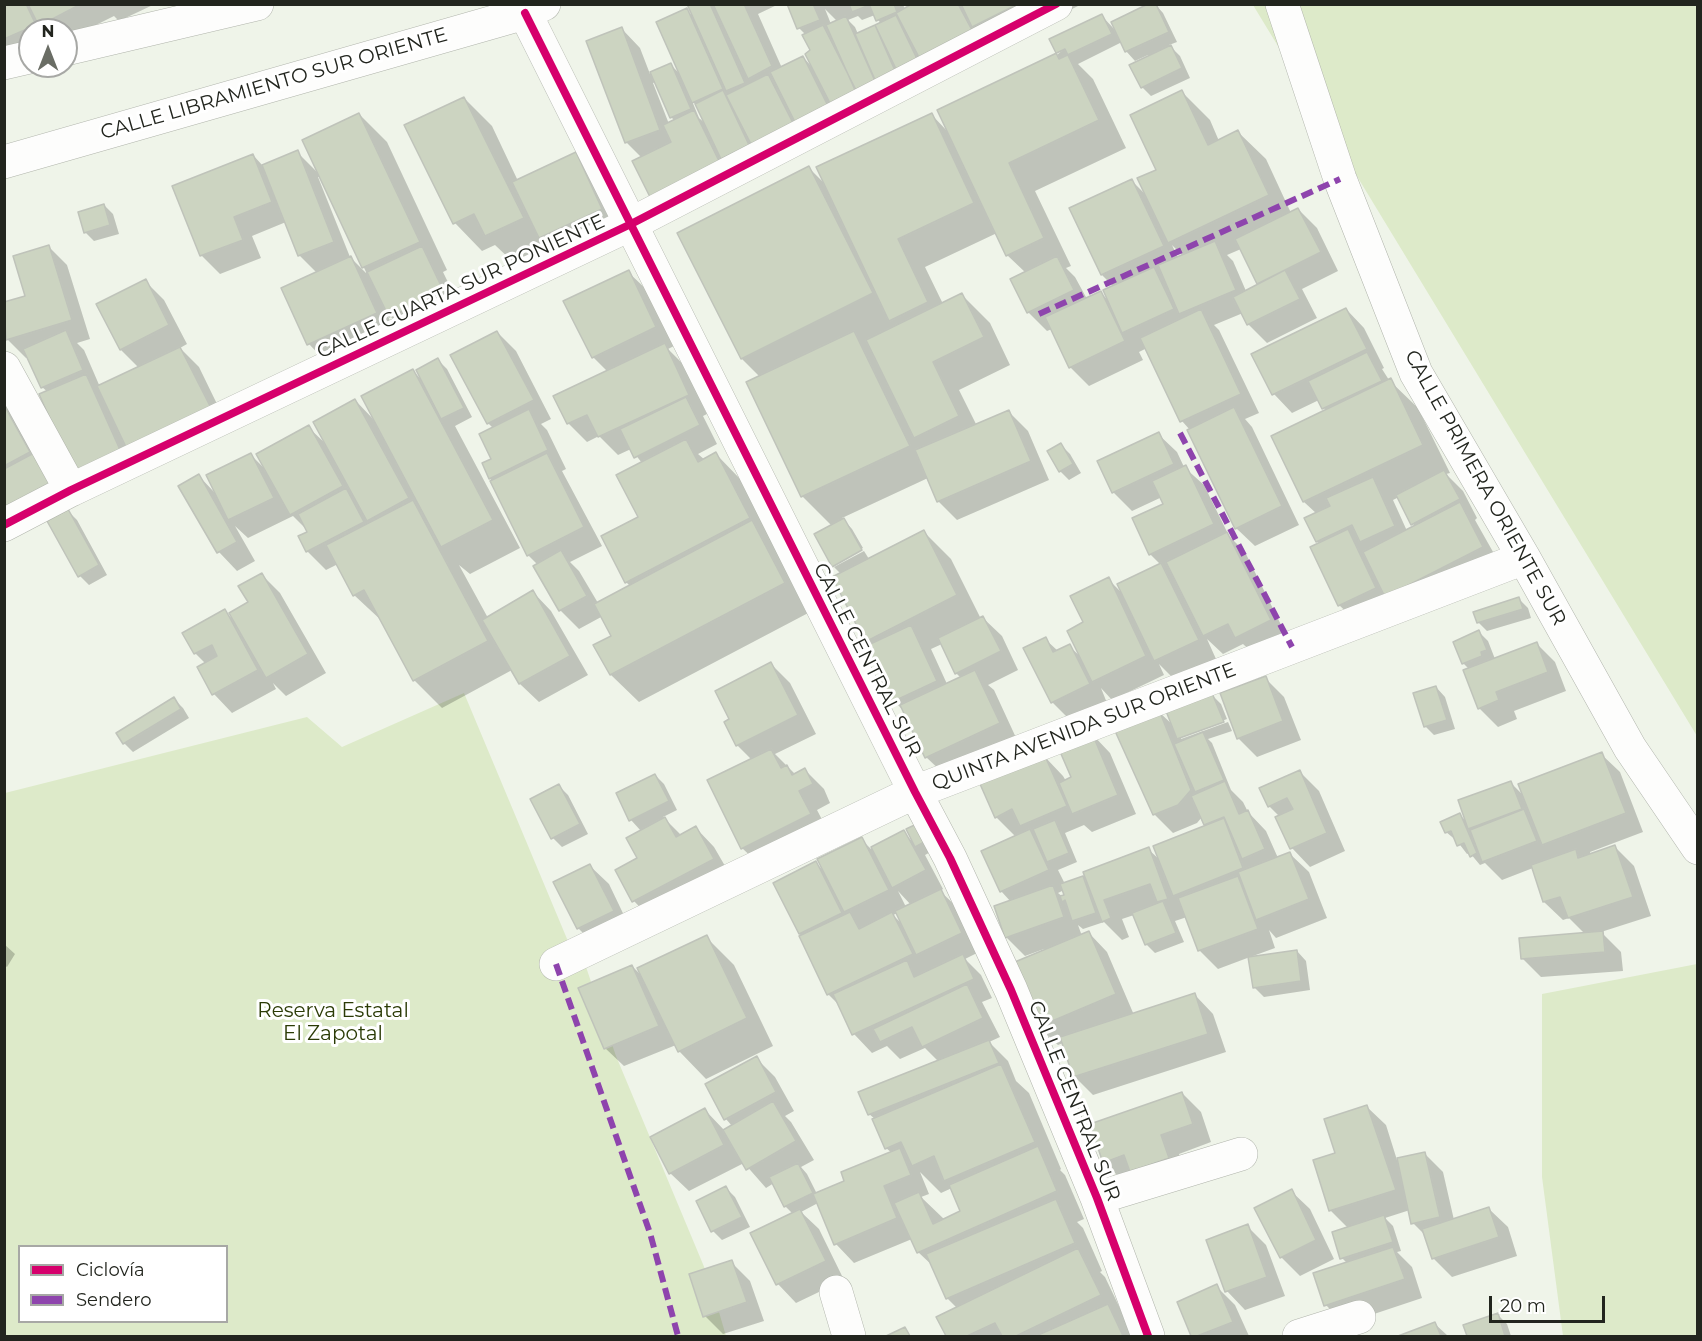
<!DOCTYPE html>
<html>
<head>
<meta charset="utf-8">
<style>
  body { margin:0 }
  #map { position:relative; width:1702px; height:1341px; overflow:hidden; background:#eff4e9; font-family:Montserrat,sans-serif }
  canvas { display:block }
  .frame { position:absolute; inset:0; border:6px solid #22251e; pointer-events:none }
  .legend { position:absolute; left:18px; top:1245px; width:210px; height:78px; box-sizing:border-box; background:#fff; border:2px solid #a7a8a5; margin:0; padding:8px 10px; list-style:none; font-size:18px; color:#22251e }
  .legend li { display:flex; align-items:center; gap:12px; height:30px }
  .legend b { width:30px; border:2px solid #a7a8a5 }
  .north { position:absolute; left:18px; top:18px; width:60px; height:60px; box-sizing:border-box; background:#fff; border:2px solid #a7a8a5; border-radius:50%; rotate:0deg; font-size:16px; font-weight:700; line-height:24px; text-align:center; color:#22251e }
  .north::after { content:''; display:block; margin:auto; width:21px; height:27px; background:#6a6d65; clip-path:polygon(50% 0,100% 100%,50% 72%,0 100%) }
  .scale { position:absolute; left:1489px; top:1296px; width:116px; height:27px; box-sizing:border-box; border:3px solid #22251e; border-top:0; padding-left:8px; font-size:18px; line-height:21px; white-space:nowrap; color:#22251e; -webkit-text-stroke:4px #fff; paint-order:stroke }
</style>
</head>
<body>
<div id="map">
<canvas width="1702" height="1341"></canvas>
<div class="frame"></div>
<ul class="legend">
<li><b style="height:8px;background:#d6006c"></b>Ciclovía</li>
<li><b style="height:8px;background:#8e44ad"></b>Sendero</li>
</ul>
<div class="north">N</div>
<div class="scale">20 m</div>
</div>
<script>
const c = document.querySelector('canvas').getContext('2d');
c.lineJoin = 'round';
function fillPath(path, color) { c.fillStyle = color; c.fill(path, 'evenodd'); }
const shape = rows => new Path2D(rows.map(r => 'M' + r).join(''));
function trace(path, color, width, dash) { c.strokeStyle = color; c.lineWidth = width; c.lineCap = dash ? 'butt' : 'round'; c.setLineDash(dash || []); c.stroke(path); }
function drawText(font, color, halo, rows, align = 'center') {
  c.font = font + ' Montserrat,sans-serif'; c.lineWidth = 6; c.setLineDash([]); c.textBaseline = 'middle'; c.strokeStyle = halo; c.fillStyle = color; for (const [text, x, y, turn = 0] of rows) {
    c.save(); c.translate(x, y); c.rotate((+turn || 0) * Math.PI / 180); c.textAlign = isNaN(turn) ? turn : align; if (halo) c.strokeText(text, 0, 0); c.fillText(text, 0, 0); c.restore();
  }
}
fillPath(shape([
  [1253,5,1697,5,1697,736],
  [464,693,570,946,583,958,616,1056,710,1281,726,1336,5,1336,5,793,307,717,342,747],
  [20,1246,226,1246,226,1322,20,1322],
  [1697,964,1697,1336,1563,1336,1542,1177,1542,994]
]), '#ddeac9');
fillPath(shape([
  [4,4,155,4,119,21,114,16,66,40,66,30,30,30,30,54,4,58],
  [688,4,779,4,758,14,782,68,803,57,813,68,812,51,806,35,799,28,789,4,903,4,905,10,915,4,1054,4,738,182,642,158,626,142,622,29,640,48,650,74,671,65,681,75,686,10,694,17],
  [825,9,837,21,831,24],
  [875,15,881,24,858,34,855,27,848,20,858,16,862,20],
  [656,82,671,117,675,121,669,124,653,83],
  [692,101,698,107,706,124,699,118],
  [1058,4,1082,4,1066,12],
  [1155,4,1163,13,1177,42,1169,45,1180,56,1190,78,1151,96,1142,87,1149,57,1148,55,1135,61,1126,51,1122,42,1078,64,1093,79,1126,148,1035,191,1071,266,1066,268,1075,277,1087,299,1101,293,1109,301,1114,287,1102,275,1131,180,1147,196,1158,170,1182,92,1210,120,1219,141,1238,132,1266,159,1291,213,1298,209,1317,228,1338,271,1302,289,1317,318,1267,343,1248,324,1243,313,1214,325,1219,330,1259,413,1245,419,1252,427,1299,525,1255,546,1236,528,1190,430,1182,421,1147,348,1139,352,1143,360,1089,386,1070,367,1052,329,1047,331,1028,312,1012,279,1026,273,1007,255,997,233,925,267,943,304,962,295,990,323,1010,365,959,390,977,426,1009,412,1028,431,1049,480,957,520,938,501,928,478,842,518,852,529,863,548,834,564,834,567,816,535,832,526,802,496,760,377,742,359,809,168,826,185,932,115,948,132,1058,54,1102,16,1115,30],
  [1172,245,1183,256,1178,258],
  [1241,249,1259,285,1246,291,1233,261,1227,255],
  [464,98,492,126,518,181,575,154,594,173,620,228,514,263,495,245,482,251,455,223,406,126],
  [359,114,387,142,447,270,443,272,462,311,409,335,386,312,395,332,327,363,309,344,283,289,317,273,299,255,286,222,252,236,261,258,220,274,201,255,253,155,263,166,297,152,320,175],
  [321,176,366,272,366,273,350,257,318,177],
  [104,205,113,214,119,234,94,241,85,232],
  [48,246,67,265,90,339,77,343,84,350,100,387,139,368,121,350,98,304,145,281,164,300,187,344,180,348,199,367,217,404,139,471,42,387,29,357,26,358,7,339,4,330,4,304,27,297],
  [628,272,647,290,674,346,668,349,683,364,707,414,703,416,717,444,698,454,705,460,716,454,743,482,812,611,639,702,611,675,596,645,613,636,603,616,579,629,560,610,535,566,538,565,528,555,490,478,493,460,493,428,488,423,497,332,516,351,551,419,541,424,547,430,566,469,562,471,602,546,570,562,579,571,598,603,630,586,626,582,640,518,642,463,631,449,618,455,599,436,587,442,568,423,608,372,593,357],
  [1346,309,1364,328,1384,368,1382,369,1389,380,1418,408,1450,473,1446,474,1463,491,1477,518,1475,520,1501,566,1358,623,1339,605,1320,544,1317,541,1317,514,1304,502,1273,436,1326,411,1319,400,1292,413,1274,394,1253,354],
  [1399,497,1415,527,1407,531,1393,500],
  [438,360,447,369,472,417,455,426,520,548,470,574,459,565,488,618,533,592,551,611,588,675,539,702,520,684,512,670,442,708,414,680,383,622,354,595,338,564,326,570,307,551,310,533,293,516,248,538,235,526,255,561,237,571,219,552,199,476,215,493,251,455,266,470,308,427,326,444,355,400,375,421,413,371,422,380],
  [4,400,43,464,4,541],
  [1158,434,1177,452,1184,467,1204,485,1229,536,1245,552,1288,639,1255,655,1243,644,1223,654,1207,639,1216,659,1174,679,1159,664,1164,675,1112,700,1101,688,1107,703,1071,721,1052,702,1045,639,1058,651,1069,646,1082,658,1085,623,1108,579,1123,594,1161,565,1150,554,1165,504,1162,497,1132,511,1114,493,1099,461],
  [1061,445,1070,454,1081,473,1069,480,1060,471],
  [68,511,77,520,107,575,89,585,80,576],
  [924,532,951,559,981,619,983,618,1002,636,1018,670,988,685,994,690,1018,742,945,775,926,757,905,712,894,701,871,645,866,641,841,574,834,567,864,551,869,559],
  [942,644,956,673,961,678,947,684,931,649],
  [262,575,280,593,326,673,286,696,273,683,276,689,232,713,214,694,199,668,206,664,195,653,224,611,235,621,250,603],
  [1519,599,1528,608,1531,618,1487,631,1478,622],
  [1479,632,1488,641,1495,659,1536,643,1555,662,1566,691,1514,711,1517,719,1498,727,1479,708,1469,669,1463,663],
  [771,664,790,683,816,734,775,754,796,775,805,770,824,789,830,803,817,810,829,833,761,866,742,848,752,760,737,745,731,720],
  [1265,678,1284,697,1301,740,1257,757,1238,738],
  [1436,687,1445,697,1455,729,1434,735,1425,726],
  [1212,695,1221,704,1227,719,1181,736,1181,739,1228,722,1232,731,1208,739,1212,743,1231,790,1243,802,1248,812,1266,831,1278,858,1290,854,1309,872,1327,918,1276,938,1269,930,1275,948,1253,956,1297,951,1306,961,1310,990,1264,997,1255,988,1250,957,1218,969,1199,950,1187,917,1175,921,1184,942,1155,953,1146,944,1134,915,1122,919,1129,937,1122,940,1104,922,1083,929,1078,925,1082,936,1089,933,1107,952,1134,1015,1195,995,1213,1014,1226,1052,1093,1095,1074,1076,1063,1043,1058,1045,1039,1027,1044,949,1025,956,1006,937,1011,902,1001,891,1016,837,996,817,1045,757,1063,776,1066,781,1073,778,1092,734,1110,753,1136,814,1092,832,1084,825,1065,833,1077,862,1058,870,1065,884,1083,878,1090,885,1148,849,1161,861,1208,826,1202,817,1197,823,1173,833,1154,814,1159,712,1174,726],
  [1064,890,1066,896,1063,897,1058,893],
  [174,699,183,708,189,718,133,752,124,743],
  [1601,754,1620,772,1643,832,1590,852,1591,855,1615,847,1634,866,1651,916,1601,932,1621,952,1623,971,1541,977,1522,958,1585,934,1569,918,1563,920,1544,902,1533,868,1502,880,1485,863,1480,865,1470,853,1467,854,1457,841,1446,832,1460,815,1468,823,1511,783,1524,796],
  [1300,772,1319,791,1345,851,1310,867,1292,848,1277,818,1280,817,1269,806],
  [655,775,664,784,677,810,663,817,682,836,696,828,714,847,732,878,652,920,634,901,641,831,631,820],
  [559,786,568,795,588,834,562,847,553,838],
  [908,829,938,848,925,855,943,889,940,891,959,909,979,952,965,959,981,975,992,998,982,1002,1000,1037,989,1042,1008,1061,1016,1081,1029,1093,1061,1169,1060,1170,1065,1175,1084,1219,1077,1222,1083,1228,1102,1271,1100,1272,1105,1277,1127,1323,1137,1336,948,1336,938,1317,957,1308,947,1298,934,1267,918,1252,912,1239,854,1263,836,1244,818,1203,801,1212,819,1229,844,1280,796,1303,778,1284,752,1234,793,1214,785,1206,774,1183,766,1188,744,1163,689,1191,670,1173,705,1110,725,1131,732,1126,726,1119,707,1085,756,1058,775,1077,794,1111,785,1116,791,1122,814,1160,801,1167,807,1174,817,1194,846,1182,892,1153,886,1148,875,1119,869,1114,939,1062,925,1048,900,1059,887,1046,872,1053,854,1034,841,1007,828,994,800,934,816,863,825,872,861,839,871,849,903,832,914,843],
  [898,891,911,905,906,907],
  [898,913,902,924,893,915],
  [920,1172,941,1193,952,1188,962,1212,945,1220,921,1197,929,1194],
  [590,866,609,884,631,930,597,947,578,928],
  [706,937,734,965,773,1046,706,1079,679,1051,676,1045,624,1066,605,1048,632,966,643,977],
  [4,944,15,954,7,967,4,965],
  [1182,1093,1201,1112,1211,1142,1179,1154,1187,1176,1123,1181,1104,1162],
  [1367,1107,1386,1125,1397,1160,1424,1153,1443,1172,1454,1220,1489,1209,1508,1227,1517,1256,1452,1277,1433,1258,1426,1236,1413,1223,1410,1210,1385,1218,1393,1226,1401,1251,1397,1252,1412,1267,1422,1298,1344,1324,1326,1305,1347,1263,1342,1258,1348,1228,1331,1211,1314,1161,1337,1154],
  [726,1188,735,1197,750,1227,722,1240,713,1231],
  [1291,1191,1310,1209,1334,1259,1300,1276,1281,1257],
  [1247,1226,1266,1245,1285,1296,1245,1310,1227,1291],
  [731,1262,750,1281,764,1321,723,1334,705,1316],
  [1216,1286,1235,1305,1249,1336,1193,1336,1179,1303],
  [1498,1315,1507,1324,1511,1336,1469,1336,1465,1326],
  [1435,1324,1448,1336,1400,1336]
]), '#0003');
const building = shape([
  [4,4,26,4,36,25,4,39,4,4],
  [28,4,81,4,39,26,28,4],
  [687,4,710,4,745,83,726,91,687,4],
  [713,4,744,4,772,66,748,79,713,4],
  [787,4,813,4,820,20,797,29,787,4],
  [849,4,867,4,867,6,852,12,849,4],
  [869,4,894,4,897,12,876,21,869,4],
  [912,4,958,4,973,32,921,61,896,13,912,4],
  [961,4,1018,4,972,27,961,4],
  [1148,4,1156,4,1169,32,1125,52,1111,22,1148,4],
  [687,8,723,89,692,103,656,22,687,8],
  [1102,14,1112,34,1059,59,1049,39,1102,14],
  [896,15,919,63,898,73,875,25,896,15],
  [846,16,875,81,855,90,826,25,846,16],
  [823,25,857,92,831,105,805,54,810,50,802,35,823,25],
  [875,25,896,73,876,82,855,34,875,25],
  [622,27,660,130,625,143,586,41,622,27],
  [1171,45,1182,68,1141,88,1129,65,1171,45],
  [1065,49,1099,120,1009,163,1044,238,1006,256,937,110,1065,49],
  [803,56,829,108,796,124,770,72,803,56],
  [671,63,691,109,670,118,650,72,671,63],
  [768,74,794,125,752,146,726,95,768,74],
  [723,90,749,145,721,159,695,104,723,90],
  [1182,90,1208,145,1238,130,1269,195,1168,243,1137,178,1156,170,1130,115,1182,90],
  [464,97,524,218,485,236,474,214,453,224,404,125,464,97],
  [694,110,720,163,650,197,632,161,671,142,663,125,694,110],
  [359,113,420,242,362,268,302,140,359,113],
  [932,113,974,203,898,239,928,302,889,321,816,167,932,113],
  [298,150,334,242,298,256,262,165,298,150],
  [576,152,602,209,539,238,512,182,576,152],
  [253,154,272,202,234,217,243,240,200,256,172,186,253,154],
  [809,166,873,293,741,359,677,233,809,166],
  [1132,179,1164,246,1101,275,1069,208,1132,179],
  [104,204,110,225,84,233,78,212,104,204],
  [1298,208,1321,252,1257,284,1235,239,1298,208],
  [1215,241,1236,290,1179,314,1158,265,1215,241],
  [49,245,72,320,6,340,4,302,25,296,13,256,49,245],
  [422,246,444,292,389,317,367,272,422,246],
  [351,256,377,313,307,345,281,288,351,256],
  [1057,256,1074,290,1027,313,1010,279,1057,256],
  [1154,267,1174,309,1122,333,1103,290,1154,267],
  [629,270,656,327,592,358,563,301,629,270],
  [1285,270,1300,299,1247,325,1233,297,1285,270],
  [146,279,169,325,120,350,96,304,146,279],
  [1101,291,1125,341,1069,368,1045,317,1101,291],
  [962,293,984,337,933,362,959,416,914,438,866,340,962,293],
  [1346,308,1367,349,1272,395,1251,354,1346,308],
  [1201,309,1241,394,1180,422,1140,338,1201,309],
  [66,330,83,370,41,388,23,349,66,330],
  [497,331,534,400,487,424,450,355,497,331],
  [854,331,910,446,801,497,746,382,854,331],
  [665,343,689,395,598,437,587,415,567,424,553,396,665,343],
  [180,347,211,408,127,449,97,386,180,347],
  [1367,352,1382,381,1322,409,1308,381,1367,352],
  [438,358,464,408,441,419,416,370,438,358],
  [413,369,493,520,441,547,361,396,413,369],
  [86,374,121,452,74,473,39,394,86,374],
  [1391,378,1423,445,1303,502,1271,436,1391,378],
  [686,397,700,425,634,458,620,429,686,397],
  [355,399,409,498,367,521,313,422,355,399],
  [4,405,30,452,4,466,4,405],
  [1234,407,1282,506,1235,529,1187,430,1234,407],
  [529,409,548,450,489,479,482,463,491,459,479,434,529,409],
  [1009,410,1031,461,937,502,915,450,1009,410],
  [309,425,343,486,290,515,256,454,309,425],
  [1159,432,1174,464,1112,493,1097,461,1159,432],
  [686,439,698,462,716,452,750,518,625,583,601,536,638,517,616,475,686,439],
  [1061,443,1073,464,1059,472,1047,451,1061,443],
  [34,453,53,487,4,512,4,469,34,453],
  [251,453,274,498,228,520,206,475,251,453],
  [547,453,584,527,527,556,490,481,547,453],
  [1186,465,1214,524,1149,555,1132,518,1163,504,1152,481,1186,465],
  [1444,470,1460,499,1411,525,1396,495,1444,470],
  [199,474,237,542,217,553,178,486,199,474],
  [1373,477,1395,526,1360,542,1352,525,1316,542,1304,518,1330,506,1326,498,1373,477],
  [346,488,364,522,306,552,298,536,307,532,298,514,346,488],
  [413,500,488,641,413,681,364,590,353,596,326,545,413,500],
  [1460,502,1483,547,1385,597,1363,552,1460,502],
  [68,509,99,565,78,577,47,521,68,509],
  [844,518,862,550,832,567,814,534,844,518],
  [752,520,785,583,610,675,593,645,611,636,594,604,752,520],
  [1348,529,1376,588,1338,606,1310,547,1348,529],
  [924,530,957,595,865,642,832,577,924,530],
  [1227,532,1271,620,1235,638,1228,624,1203,636,1166,562,1227,532],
  [561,550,587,596,559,611,533,566,561,550],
  [1161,563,1199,640,1154,661,1117,584,1161,563],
  [262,573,308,654,266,678,229,613,248,602,238,586,262,573],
  [1109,577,1146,656,1092,682,1067,631,1083,622,1070,596,1109,577],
  [533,590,570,656,519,684,482,620,533,590],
  [1519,597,1523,609,1477,623,1473,612,1519,597],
  [225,609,258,670,212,695,197,667,217,656,212,645,194,654,182,633,225,609],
  [983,616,1001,651,955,674,938,638,983,616],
  [911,625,937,681,892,702,866,646,911,625],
  [1479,630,1487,650,1481,652,1482,656,1462,664,1453,642,1479,630],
  [1046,637,1053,652,1070,644,1090,684,1051,703,1023,648,1046,637],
  [1537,642,1548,672,1496,692,1499,700,1478,709,1463,670,1537,642],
  [771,662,798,715,736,746,724,722,729,719,715,691,771,662],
  [975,670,1000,723,925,758,900,705,975,670],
  [1266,676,1283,721,1237,739,1220,693,1266,676],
  [1436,686,1447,720,1424,727,1413,693,1436,686],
  [1212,693,1224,722,1177,739,1166,711,1212,693],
  [174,697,181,709,123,744,116,733,174,697],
  [1159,710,1191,790,1178,805,1153,815,1115,731,1159,710],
  [1203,732,1224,780,1195,792,1174,744,1203,732],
  [1092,733,1118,795,1072,814,1059,783,1071,777,1058,747,1092,733],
  [771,749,781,768,787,765,792,775,805,768,813,784,799,791,811,814,741,849,707,780,771,749],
  [1602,752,1626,813,1542,845,1518,784,1602,752],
  [1045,756,1067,806,1020,826,1012,809,995,818,980,784,1045,756],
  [1300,770,1327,833,1290,849,1275,817,1293,809,1287,798,1268,807,1259,788,1300,770],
  [655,774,669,801,629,821,616,793,655,774],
  [1225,781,1239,814,1248,810,1265,849,1242,859,1224,817,1204,825,1191,796,1225,781],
  [1511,781,1522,809,1468,829,1458,800,1511,781],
  [559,784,580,824,551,839,530,799,559,784],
  [1524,809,1537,841,1482,862,1470,830,1524,809],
  [1460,813,1477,853,1470,857,1464,843,1457,846,1451,831,1445,833,1440,822,1460,813],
  [665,817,676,837,696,826,714,859,632,902,615,870,637,858,626,838,665,817],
  [1224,818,1243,868,1173,896,1153,846,1224,818],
  [1055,820,1069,853,1047,862,1033,829,1055,820],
  [921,822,930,839,915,847,906,829,921,822],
  [1030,829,1049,870,1000,892,981,851,1030,829],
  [904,830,926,870,892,888,871,847,904,830],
  [862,837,889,890,844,912,817,859,862,837],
  [1615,845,1633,897,1568,918,1560,897,1543,902,1531,865,1576,849,1578,858,1615,845],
  [1149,847,1168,899,1157,902,1150,884,1104,900,1111,918,1102,922,1083,872,1149,847],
  [1290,852,1309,899,1256,920,1238,872,1290,852],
  [816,861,842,913,799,934,773,883,816,861],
  [590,864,614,911,577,929,553,882,590,864],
  [1083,876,1096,913,1072,921,1065,900,1062,902,1060,896,1064,895,1060,884,1083,876],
  [1238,876,1258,929,1198,951,1178,898,1238,876],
  [1053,885,1064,917,1005,938,994,906,1053,885],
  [941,889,962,933,916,955,895,911,941,889],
  [1163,901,1176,933,1145,945,1132,913,1163,901],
  [850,912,859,929,892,912,913,954,827,995,799,936,850,912],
  [1089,931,1116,994,1038,1027,1010,964,1089,931],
  [1603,931,1605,952,1521,959,1519,938,1603,931],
  [707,935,747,1018,678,1052,637,968,707,935],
  [1297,950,1301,981,1253,988,1248,957,1297,950],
  [963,954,974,979,852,1035,833,994,907,960,914,977,963,954],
  [632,965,659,1026,604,1049,578,988,632,965],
  [967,984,983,1018,922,1047,912,1027,880,1042,873,1029,967,984],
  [1195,993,1208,1034,1073,1077,1060,1037,1195,993],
  [989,1040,999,1063,868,1115,858,1092,989,1040],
  [757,1056,776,1092,724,1120,705,1084,757,1056],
  [1001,1064,1035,1142,944,1181,934,1156,912,1166,901,1142,885,1149,872,1119,1001,1064],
  [1182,1092,1193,1124,1161,1135,1169,1158,1130,1172,1124,1155,1103,1163,1090,1124,1182,1092],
  [773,1101,796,1141,746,1170,723,1130,773,1101],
  [1367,1105,1396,1190,1329,1211,1313,1160,1335,1153,1324,1119,1367,1105],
  [705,1108,724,1145,669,1174,650,1137,705,1108],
  [1038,1146,1057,1191,917,1253,894,1203,919,1192,933,1224,960,1211,949,1185,1038,1146],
  [900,1148,911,1175,884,1186,897,1218,834,1245,813,1194,844,1181,841,1172,900,1148],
  [1425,1152,1440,1217,1411,1224,1397,1158,1425,1152],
  [798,1163,813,1193,784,1207,769,1177,798,1163],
  [726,1186,742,1217,711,1232,696,1201,726,1186],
  [1292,1189,1316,1240,1280,1258,1254,1208,1292,1189],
  [1056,1199,1075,1243,946,1299,926,1254,1056,1199],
  [1489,1207,1499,1237,1432,1259,1422,1229,1489,1207],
  [800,1209,826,1261,776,1285,750,1233,800,1209],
  [1384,1215,1393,1242,1340,1259,1332,1232,1384,1215],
  [1248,1224,1267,1277,1225,1292,1206,1240,1248,1224],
  [1393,1247,1405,1279,1324,1306,1313,1273,1393,1247],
  [1078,1248,1101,1295,1016,1336,1002,1336,995,1323,967,1336,946,1336,936,1317,1078,1248],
  [732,1260,747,1302,703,1317,689,1274,732,1260],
  [1217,1284,1233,1322,1197,1336,1191,1336,1177,1302,1217,1284],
  [1108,1304,1123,1336,1036,1336,1108,1304],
  [1498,1313,1505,1336,1467,1336,1463,1325,1498,1313],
  [1435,1322,1441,1336,1398,1336,1435,1322],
  [905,1327,910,1336,886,1336,905,1327]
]);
fillPath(building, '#ccd4c1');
trace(building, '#bfc3ba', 1.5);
const minor = shape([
  [1282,4,1340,179,1416,373,1524,558,1630,748,1698,848],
  [525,13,915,792,950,858,1011,990,1097,1198,1148,1336],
  [4,368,71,490],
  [4,525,71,490,631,224,1056,4],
  [556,964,915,792,1524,558],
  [1097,1198,1241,1154],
  [836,1292,849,1336],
  [1299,1336,1359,1317]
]);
const primary = shape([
  [66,49,257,4],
  [4,63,30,57],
  [4,162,525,13,544,4]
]);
trace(minor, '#b0b4ab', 34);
trace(primary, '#b0b4ab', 34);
trace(minor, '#fdfdfc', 33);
trace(primary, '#fdfdfc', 33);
trace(shape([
  [1039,314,1340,179],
  [1180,433,1292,647],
  [556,964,650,1233,678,1336]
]), '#8e44ad', 6, [12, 6]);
trace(shape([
  [525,13,915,792,950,858,1011,990,1097,1198,1148,1336],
  [4,525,71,490,631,224,1056,4]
]), '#d6006c', 8);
drawText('20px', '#22251e', '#fff', [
  ["CALLE LIBRAMIENTO SUR ORIENTE",274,84,-16],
  ["CALLE CUARTA SUR PONIENTE",461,287,-25],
  ["CALLE PRIMERA ORIENTE SUR",1485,488,61],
  ["CALLE CENTRAL SUR",867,660,63],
  ["QUINTA AVENIDA SUR ORIENTE",1084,727,-21],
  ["CALLE CENTRAL SUR",1074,1101,68]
]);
drawText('20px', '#2b3b06', '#fff', [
  ["Reserva Estatal",333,1011],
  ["El Zapotal",333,1034]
]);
</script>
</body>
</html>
